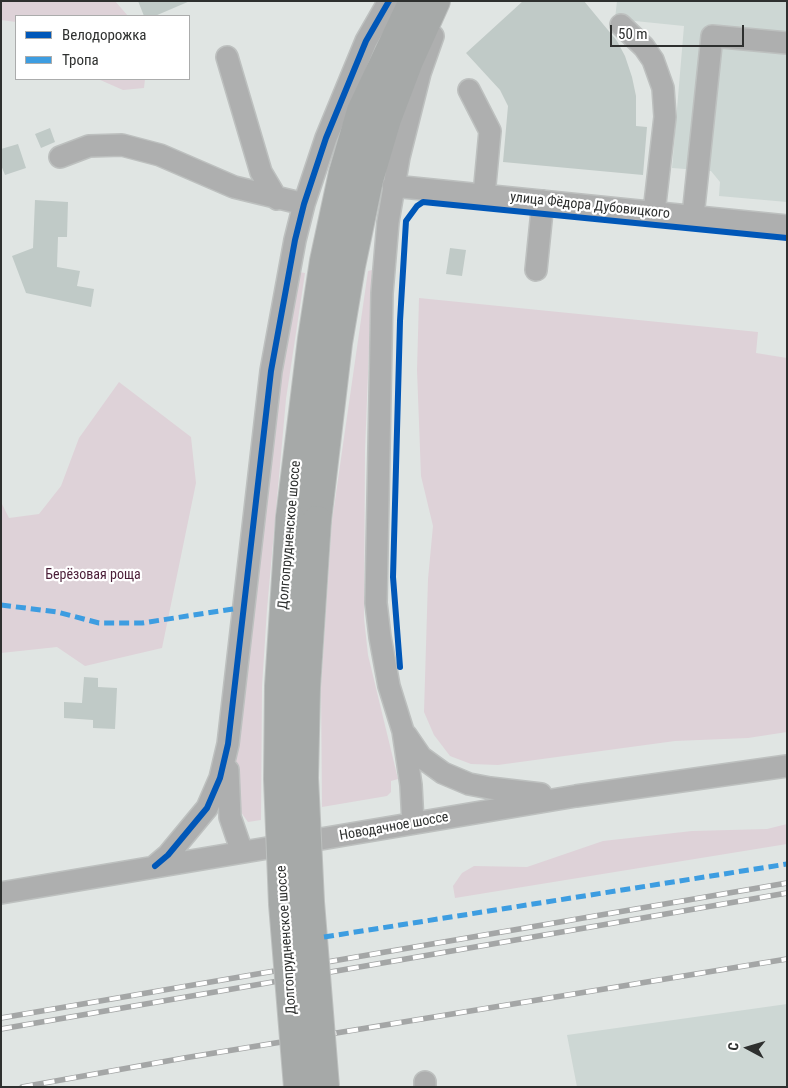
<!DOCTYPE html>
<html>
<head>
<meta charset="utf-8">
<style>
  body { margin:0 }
  #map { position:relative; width:788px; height:1088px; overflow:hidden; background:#e0e5e3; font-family:"Roboto Condensed",sans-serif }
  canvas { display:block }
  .frame { position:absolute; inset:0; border:2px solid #2e302f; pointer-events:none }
  .legend { position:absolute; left:15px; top:15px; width:175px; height:65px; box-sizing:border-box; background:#fff; border:1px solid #abacac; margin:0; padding:6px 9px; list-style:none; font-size:15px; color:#2e302f }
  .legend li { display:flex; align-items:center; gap:10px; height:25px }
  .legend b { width:25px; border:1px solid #abacac }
  .north { position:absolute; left:723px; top:1023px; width:50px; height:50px; -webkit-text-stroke:4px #fff; paint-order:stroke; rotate:276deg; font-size:14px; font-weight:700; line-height:20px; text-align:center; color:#2e302f }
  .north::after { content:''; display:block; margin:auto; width:18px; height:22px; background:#2e302f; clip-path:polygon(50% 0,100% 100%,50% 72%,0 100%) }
  .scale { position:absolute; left:610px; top:25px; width:134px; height:22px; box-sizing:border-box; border:2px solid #2e302f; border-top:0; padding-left:6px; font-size:15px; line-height:18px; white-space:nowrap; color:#2e302f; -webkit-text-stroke:4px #fff; paint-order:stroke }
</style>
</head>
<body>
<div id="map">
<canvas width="788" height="1088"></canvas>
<div class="frame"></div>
<ul class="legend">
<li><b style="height:6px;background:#0057b8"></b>Велодорожка</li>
<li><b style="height:6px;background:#3d9de1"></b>Тропа</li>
</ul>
<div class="north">С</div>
<div class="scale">50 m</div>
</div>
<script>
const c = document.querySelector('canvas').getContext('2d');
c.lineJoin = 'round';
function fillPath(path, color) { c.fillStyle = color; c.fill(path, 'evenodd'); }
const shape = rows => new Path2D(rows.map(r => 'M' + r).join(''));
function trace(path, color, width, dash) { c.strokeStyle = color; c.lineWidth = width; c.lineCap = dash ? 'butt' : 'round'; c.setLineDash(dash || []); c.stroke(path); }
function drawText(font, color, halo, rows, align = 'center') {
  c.font = font + ' "Roboto Condensed",sans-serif'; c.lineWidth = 4.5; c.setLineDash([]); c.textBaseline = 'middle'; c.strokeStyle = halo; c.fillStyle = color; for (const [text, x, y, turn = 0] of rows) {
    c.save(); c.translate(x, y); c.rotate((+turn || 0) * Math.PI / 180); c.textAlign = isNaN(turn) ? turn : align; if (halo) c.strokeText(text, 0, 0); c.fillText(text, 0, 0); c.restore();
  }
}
fillPath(shape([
  [617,1,787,1,787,202,719,196,720,182,711,171,672,168,684,26,615,19],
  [787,1004,787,1087,577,1087,567,1035]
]), '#cdd7d4');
fillPath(shape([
  [1,1,115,1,128,16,16,16,16,22,1,20],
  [98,79,145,79,144,88,123,90],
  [372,270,365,451,364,618,368,655,398,779,391,781,391,792,387,796,322,807,321,687,332,521,368,271],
  [299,272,305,273,286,399,267,609,262,686,261,820,248,822,240,811,240,791,232,788,236,732,278,386],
  [419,298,758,332,756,353,787,358,787,732,748,738,675,741,498,765,471,764,450,756,434,735,424,712,428,579,433,526,421,476,417,370],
  [119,382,191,437,196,483,162,648,85,666,57,647,1,653,1,502,9,518,39,514,61,486,79,438],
  [787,824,787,844,455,898,453,886,462,873,474,866,527,867,603,841,692,831,767,829]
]), '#ded2d8');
fillPath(shape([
  [138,1,190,1,155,16,144,16],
  [523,1,584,1,617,41,625,56,632,77,636,96,636,126,647,127,643,175,503,162,508,106,500,90,466,53],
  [50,128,55,142,41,148,35,134],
  [18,144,26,168,5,175,1,165,1,149],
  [35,200,68,202,67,237,58,237,57,267,80,271,77,286,94,289,91,307,26,293,12,256,33,248],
  [450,248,466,250,462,276,446,274],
  [84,677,98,678,98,687,117,688,115,729,93,728,93,720,64,718,64,702,82,703]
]), '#c0cac7');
const minor = shape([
  [621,25,644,47,653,60,663,88,665,117,654,212],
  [227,57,261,172,277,199],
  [469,90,490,131,484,195],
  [60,157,89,146,122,145,160,155,234,187,304,204],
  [393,186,787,226],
  [693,216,712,36,787,43],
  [536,270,543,201],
  [406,735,421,757,443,773,469,784,490,788,541,794],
  [228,770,230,817,242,852],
  [413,823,411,785,403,731,389,686,380,637,376,603,382,293,388,222,399,157,420,73,433,36],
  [155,866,168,855,207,808,220,778,228,744,271,371,295,240,304,204,326,138,366,41,389,1],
  [1,893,576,796,787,766],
  [425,1082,425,1087]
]);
const major = shape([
  [290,518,312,339,324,261,343,173,361,111,413,1],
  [317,520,338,343,351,266,369,180,387,119,409,61,436,1]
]);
trace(minor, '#bdc0bf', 24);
trace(major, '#bdc0bf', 30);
trace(minor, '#aeafaf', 21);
trace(major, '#a6a9a8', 28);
const rail = shape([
  [1,1018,787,883],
  [1,1029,787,893],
  [22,1087,184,1058,787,959]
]);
trace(rail, '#a4a6a6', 5.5);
trace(rail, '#fff', 4, [11]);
const majorBridge = shape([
  [290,518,279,686,278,779,283,904,298,1087],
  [317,520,306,687,304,778,310,902,325,1087]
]);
trace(majorBridge, '#bdc0bf', 30, []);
trace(majorBridge, '#a6a9a8', 28);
trace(shape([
  [1,605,57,612,99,623,142,623,233,609],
  [324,937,787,864]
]), '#3d9de1', 5, [10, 5]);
trace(shape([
  [400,667,393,577,400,321,406,221,417,206,423,202,787,238],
  [155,866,168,855,207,808,220,778,228,744,271,371,295,240,304,204,326,138,366,41,389,1]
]), '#0057b8', 6);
drawText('14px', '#2e302f', '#fff', [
  ["улица Фёдора Дубовицкого",590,206,6],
  ["Долгопрудненское шоссе",290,535,-85],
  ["Новодачное шоссе",394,827,-10],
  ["Долгопрудненское шоссе",287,940,-94]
]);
drawText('14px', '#4b1e38', '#fff', [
  ["Берёзовая роща",93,575]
]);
</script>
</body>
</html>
